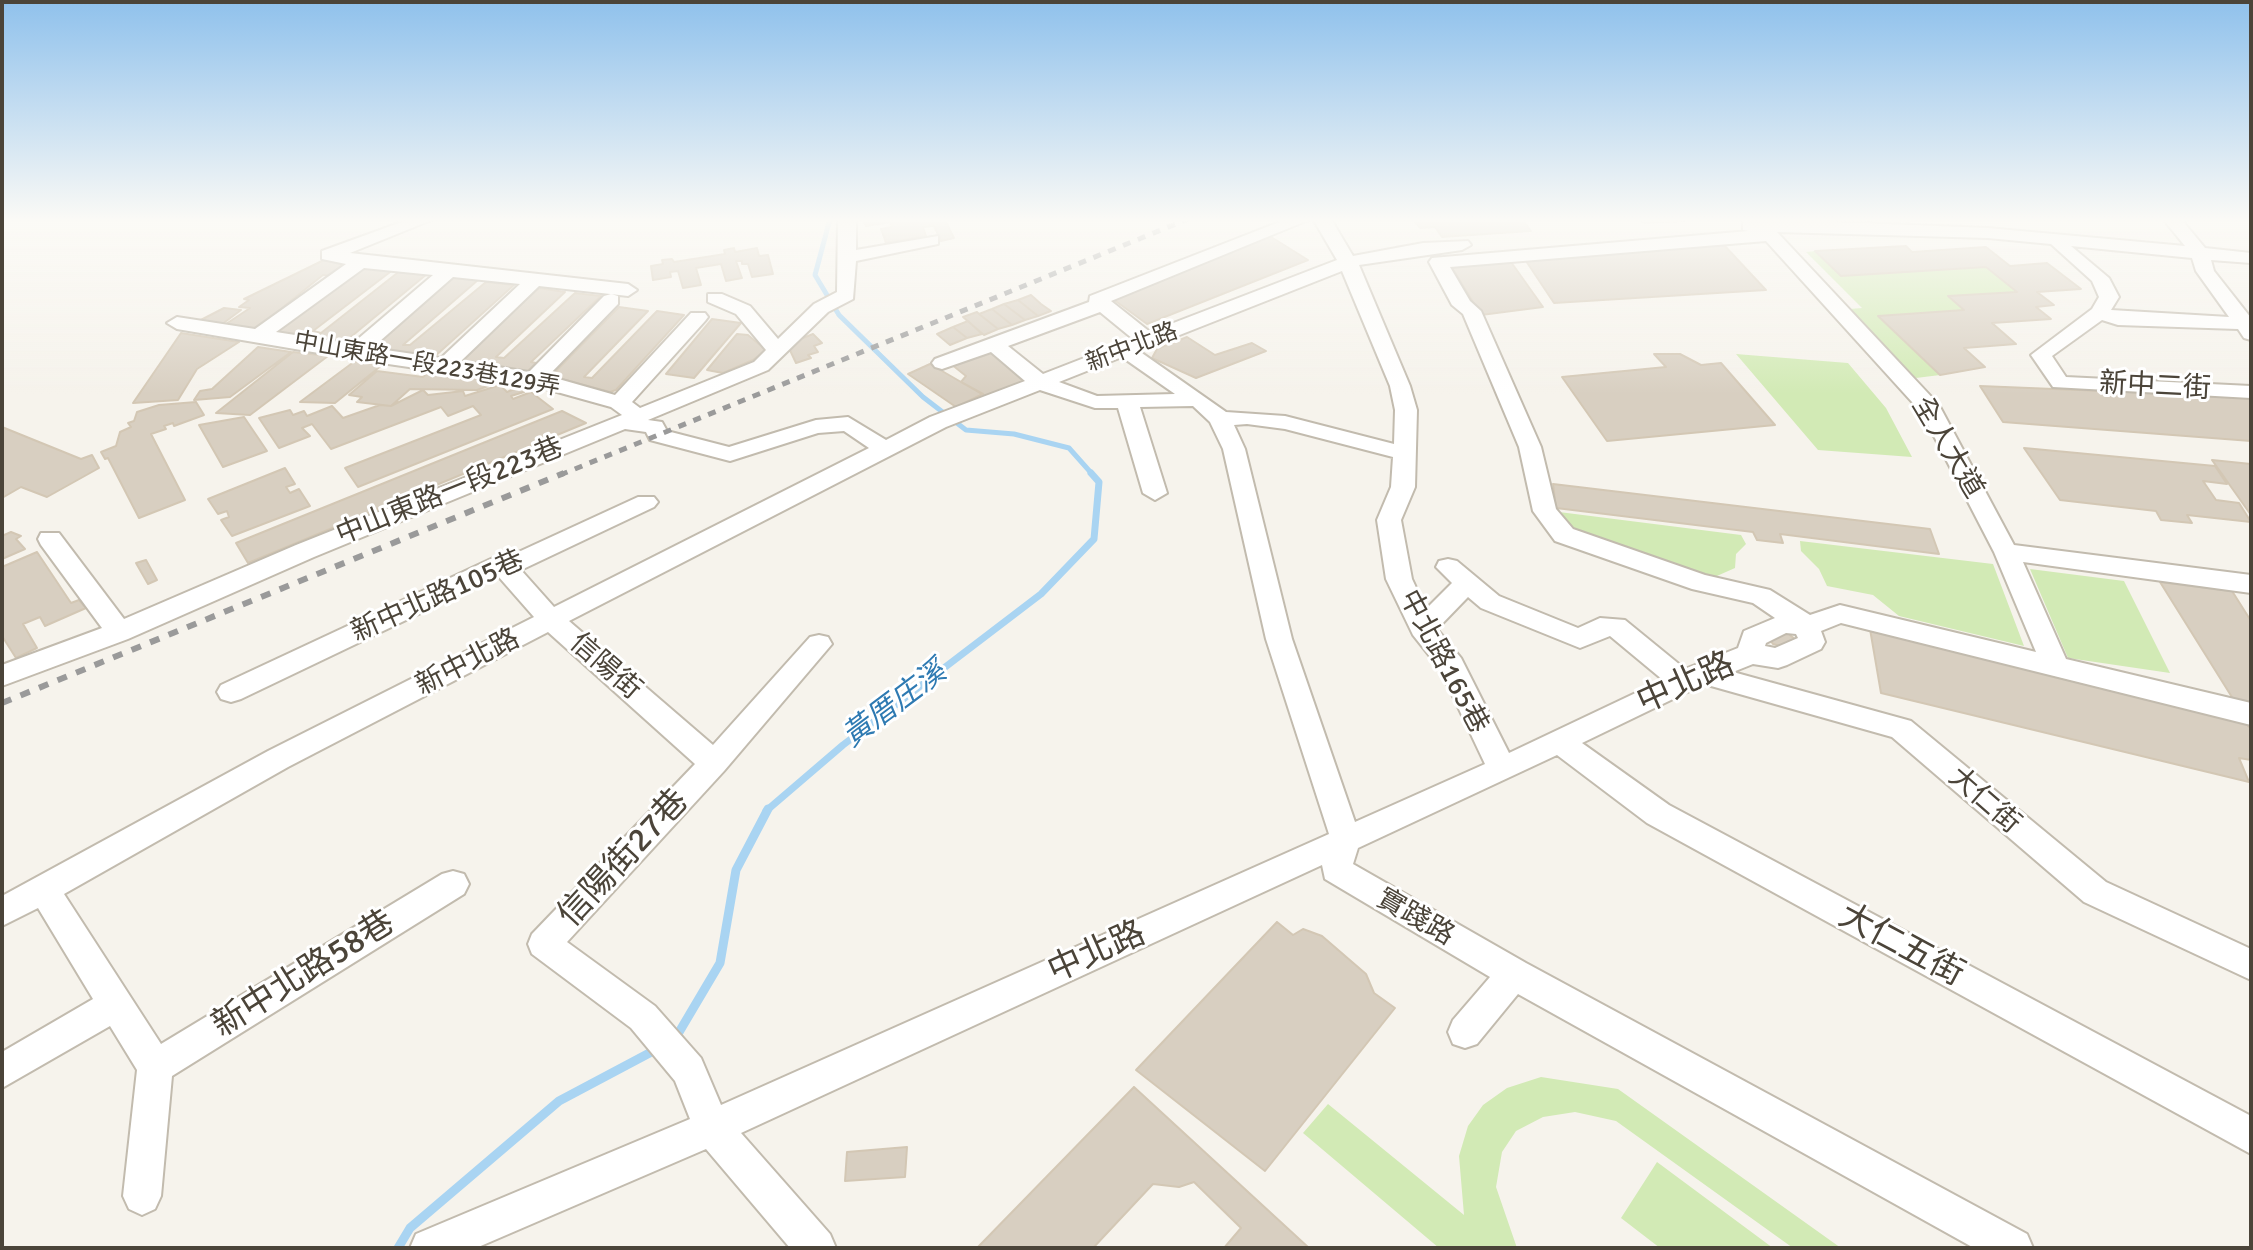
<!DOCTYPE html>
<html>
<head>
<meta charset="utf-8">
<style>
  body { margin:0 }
  #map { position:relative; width:2253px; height:1250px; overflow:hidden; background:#f6f3ec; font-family:Signika,sans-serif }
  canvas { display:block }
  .frame { position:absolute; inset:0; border:4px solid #4b4439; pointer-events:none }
</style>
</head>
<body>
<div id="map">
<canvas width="2253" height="1250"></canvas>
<div class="frame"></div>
</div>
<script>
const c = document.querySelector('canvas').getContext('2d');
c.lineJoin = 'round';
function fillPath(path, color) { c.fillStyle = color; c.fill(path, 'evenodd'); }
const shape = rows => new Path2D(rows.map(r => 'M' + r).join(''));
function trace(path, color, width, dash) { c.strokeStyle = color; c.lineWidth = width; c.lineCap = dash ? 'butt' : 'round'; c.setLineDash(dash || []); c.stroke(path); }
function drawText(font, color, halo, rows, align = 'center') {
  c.font = font + ' Signika,"Noto Sans TC",sans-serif'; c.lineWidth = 6; c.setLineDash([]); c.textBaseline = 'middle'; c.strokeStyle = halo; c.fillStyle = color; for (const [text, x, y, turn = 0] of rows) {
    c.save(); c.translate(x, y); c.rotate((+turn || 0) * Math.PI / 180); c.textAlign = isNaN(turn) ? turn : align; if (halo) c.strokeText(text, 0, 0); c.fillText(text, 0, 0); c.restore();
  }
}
fillPath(shape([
  [1815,251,1841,276,1986,267,2017,292,1949,297,1964,310,1879,316,1940,375,1916,378,1849,309,1862,308,1806,252],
  [1736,354,1848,363,1886,408,1912,457,1818,450],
  [1559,512,1741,535,1746,544,1736,554,1735,568,1701,583,1564,535],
  [1800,541,1993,564,2024,646,1899,616,1873,595,1827,586,1819,569,1801,551],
  [2030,569,2124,581,2170,673,2068,658],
  [1541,1077,1618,1089,1841,1248,1793,1248,1616,1121,1575,1112,1543,1117,1516,1131,1502,1152,1496,1187,1517,1248,1439,1248,1303,1133,1328,1104,1464,1215,1459,1156,1468,1126,1483,1105,1507,1088],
  [1657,1162,1773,1248,1660,1248,1621,1218]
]), '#d2eab5');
trace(shape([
  [830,219,815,275,839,315,923,397,966,430,1014,434,1069,448,1093,475]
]), '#a9d4f2', 5);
trace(shape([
  [766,811,843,745,1041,594,1094,539,1099,482,1091,473]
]), '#a9d4f2', 7);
trace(shape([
  [675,1039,720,963,736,870,768,809],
  [398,1248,410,1228,559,1101,657,1049]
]), '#a9d4f2', 9);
const building = shape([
  [863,219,954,219,945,220,954,238,941,241,934,226,923,227,926,236,886,243,881,229,892,227,890,222,866,226,863,219],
  [1413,219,1522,219,1531,231,1442,237,1435,227,1420,228,1413,219],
  [1640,219,1712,219,1644,223,1640,219],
  [1268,235,1308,260,1147,324,1110,297,1268,235],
  [1723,244,1766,290,1554,303,1524,258,1723,244],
  [1906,246,1912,252,1986,247,2010,266,2047,263,2081,289,2037,292,2054,305,2036,307,2051,319,1992,323,2016,344,1964,348,1985,367,1940,375,1878,316,1964,310,1948,296,2017,292,1986,267,1841,276,1815,251,1906,246],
  [734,248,735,252,757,248,759,256,768,255,773,274,752,277,748,264,742,264,742,261,736,261,742,278,726,281,721,264,696,268,701,285,683,288,678,271,670,272,671,277,653,280,651,266,663,264,662,260,672,259,674,262,725,254,724,250,734,248],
  [324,260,350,263,332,276,323,275,251,333,220,328,250,308,239,307,249,300,244,299,324,260],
  [1511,262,1543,307,1481,315,1451,266,1511,262],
  [368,266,394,269,313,331,321,333,401,270,427,274,341,345,271,335,368,266],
  [452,277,478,280,403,345,410,345,486,282,514,285,433,358,368,349,452,277],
  [539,288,565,292,496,357,504,358,575,293,601,296,531,362,536,363,527,372,453,360,466,354,539,288],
  [1031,295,1041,304,1051,311,1038,316,1018,300,1031,295],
  [1018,300,1038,316,1025,320,1004,304,1018,300],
  [1004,304,1025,320,1012,325,992,309,1004,304],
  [619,307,648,311,584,377,592,378,657,311,684,315,616,390,610,392,554,377,558,374,554,373,619,307],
  [224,308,241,310,217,328,193,324,224,308],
  [992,309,1012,325,998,329,979,314,992,309],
  [977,312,979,314,998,329,984,335,963,317,977,312],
  [712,319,741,323,694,378,666,374,712,319],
  [968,321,982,334,967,338,953,327,968,321],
  [953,327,967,338,950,345,937,334,953,327],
  [181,333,239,342,197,369,178,400,133,403,181,333],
  [737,334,748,335,766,350,753,360,723,373,707,370,737,334],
  [798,334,803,338,813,334,822,343,814,346,818,352,808,355,811,358,796,363,788,346,798,334],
  [1187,337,1215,355,1252,343,1266,351,1196,378,1152,358,1157,349,1187,337],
  [985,345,1031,379,987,397,961,382,966,376,946,360,985,345],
  [258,347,291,352,230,397,194,400,200,391,212,389,258,347],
  [293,352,328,356,250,415,216,413,293,352],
  [1654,354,1680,354,1701,365,1721,363,1775,425,1607,441,1562,377,1666,367,1654,354],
  [355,361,382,365,335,403,300,402,355,361],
  [930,364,961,382,983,394,956,407,908,374,930,364],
  [377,371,423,377,429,372,500,382,477,390,410,389,391,406,357,402,362,397,349,395,377,371],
  [500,385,507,392,521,386,524,392,511,396,513,399,531,392,553,409,358,487,345,468,481,415,473,406,448,416,441,407,331,449,312,424,302,428,310,436,279,448,259,418,290,410,293,415,304,411,307,416,332,406,343,418,380,405,391,406,423,390,428,395,463,391,465,396,500,385],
  [1980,386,2251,397,2251,441,2003,422,1980,386],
  [196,402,204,415,174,426,173,423,164,426,166,429,151,434,185,500,139,518,108,458,105,459,101,452,116,446,120,432,131,427,128,423,134,421,137,412,159,405,196,402],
  [562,411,586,423,248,563,236,543,562,411],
  [244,417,267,451,223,467,199,425,244,417],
  [2,427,81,459,92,455,99,468,47,497,21,487,2,498,2,427],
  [2024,448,2215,466,2227,484,2203,481,2216,500,2239,503,2251,522,2187,515,2192,523,2161,520,2156,511,2060,500,2024,448],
  [2212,460,2251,464,2251,515,2212,460],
  [285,468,295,484,286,487,290,493,299,489,310,506,232,536,221,520,229,517,227,511,218,514,208,499,285,468],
  [1553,484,1930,529,1939,554,1780,534,1783,543,1757,540,1753,532,1556,508,1553,484],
  [11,532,21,536,16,539,25,549,2,559,2,536,11,532],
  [37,552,71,603,79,600,86,608,45,626,40,617,23,624,37,648,16,658,2,636,2,567,37,552],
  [146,560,157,580,148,584,136,563,146,560],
  [2160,582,2232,591,2251,621,2251,704,2235,702,2160,582],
  [1870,629,2243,720,2251,729,2251,760,2239,758,2249,782,1881,693,1870,629],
  [1785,631,1796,640,1780,646,1773,644,1770,640,1785,631],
  [1277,922,1293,935,1303,929,1322,936,1366,974,1374,993,1395,1008,1265,1171,1136,1070,1277,922],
  [1134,1087,1309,1248,1224,1248,1241,1228,1194,1182,1179,1187,1153,1184,1093,1248,977,1248,1134,1087],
  [907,1147,905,1177,845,1181,847,1152,907,1147]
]);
fillPath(building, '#d8cfc1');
trace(building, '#d3c7b4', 2);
const minor = shape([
  [410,219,434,219,350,253,628,284,637,290,628,296,539,286,461,361,529,372,604,296,611,294,618,296,618,304,548,376,615,395,691,313,705,313,708,317,705,321,632,402,640,408,754,362,766,350,736,314,708,302,708,294,722,294,750,306,778,339,814,304,837,292,838,219,856,219,856,250,938,236,938,244,856,261,853,299,828,312,768,370,648,420,662,422,667,431,729,447,816,420,848,417,886,440,930,417,1025,381,991,352,942,369,935,367,932,363,935,359,1089,302,1090,296,1287,219,1311,219,1111,301,1150,332,1337,260,1313,219,1331,219,1353,256,1423,243,1468,241,1471,245,1462,250,1359,265,1410,386,1417,410,1415,487,1401,520,1412,579,1426,609,1452,583,1436,567,1439,561,1448,559,1457,561,1499,596,1578,628,1600,618,1625,620,1685,669,1738,648,1744,631,1775,618,1753,603,1692,589,1555,541,1533,511,1519,447,1463,314,1452,305,1429,262,1432,258,1749,231,1743,230,1743,222,1760,219,1988,228,2185,246,2163,219,2181,219,2205,248,2251,253,2251,263,2211,260,2214,271,2251,318,2251,340,2244,338,2238,329,2118,325,2102,320,2052,356,2066,377,2251,386,2251,398,2053,387,2031,355,2092,309,2099,297,2092,281,2051,244,1988,238,1777,232,1939,405,2014,545,2251,575,2251,593,2023,562,2066,659,2251,703,2251,725,1841,623,1821,631,1825,642,1821,649,1787,665,1778,668,1753,664,1733,672,1911,721,2106,882,2251,949,2251,980,2084,902,1892,737,1704,684,1582,743,1669,805,2251,1116,2251,1154,1647,823,1557,755,1358,848,1353,864,1526,963,2027,1234,2033,1248,1974,1248,1518,994,1477,1044,1465,1048,1453,1044,1448,1032,1453,1020,1490,977,1325,879,1322,865,741,1133,830,1234,836,1248,790,1248,706,1149,476,1248,410,1248,416,1234,690,1119,675,1081,631,1028,532,954,528,944,532,934,695,764,548,632,288,767,64,894,161,1044,442,874,453,871,464,874,469,884,464,894,172,1076,161,1196,155,1209,142,1215,129,1209,123,1196,137,1070,110,1026,2,1088,2,1052,93,999,38,908,2,926,2,896,268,751,534,617,498,576,241,699,231,702,221,699,217,692,221,685,493,558,512,555,638,497,654,497,658,502,654,507,521,570,554,607,869,448,844,431,818,433,730,461,650,440,646,432,625,429,314,557,128,639,2,686,2,665,102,628,41,545,38,539,41,533,59,533,124,619,296,545,622,415,611,407,532,385,354,359,177,329,167,323,177,317,255,329,346,264,322,259,322,251,410,219],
  [1766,241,1922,413,1994,552,2036,652,1840,605,1810,615,1770,590,1705,575,1573,529,1556,509,1541,447,1481,311,1470,301,1450,267,1766,241],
  [2071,246,2192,258,2196,271,2229,317,2111,310,2119,297,2109,278,2071,246],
  [364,268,433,275,352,344,276,332,364,268],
  [1342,271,1390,386,1395,410,1394,444,1285,416,1226,412,1139,351,1342,271],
  [453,277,520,284,441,358,372,348,453,277],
  [1100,312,1133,339,1043,374,1008,346,1100,312],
  [1122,357,1175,394,1097,396,1059,382,1122,357],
  [1040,390,1095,408,1118,408,1143,493,1155,500,1167,493,1140,407,1193,406,1210,422,1223,449,1266,639,1329,834,721,1105,701,1058,655,1006,567,942,724,771,832,644,828,637,819,635,810,637,713,745,569,621,946,427,1040,390],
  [1247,424,1285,429,1393,457,1391,487,1377,520,1386,579,1413,635,1440,669,1485,764,1355,822,1292,639,1245,449,1234,425,1247,424],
  [1468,597,1481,608,1580,648,1610,636,1663,680,1509,753,1461,658,1437,629,1468,597],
  [1786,633,1796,634,1798,638,1775,648,1765,646,1766,643,1786,633]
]);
trace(minor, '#c2bbae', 4);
fillPath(minor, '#fff');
trace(shape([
  [560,475,1188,219]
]), '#9a9a9a', 5, [8, 8]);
trace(shape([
  [2,703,564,473]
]), '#9a9a9a', 6, [10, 10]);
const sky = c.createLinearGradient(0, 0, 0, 394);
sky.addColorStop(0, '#8fc1ec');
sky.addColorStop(0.56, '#fbfaf6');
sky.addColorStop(1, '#fbfaf600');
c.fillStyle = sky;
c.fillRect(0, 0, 2253, 394);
drawText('24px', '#4b4439', '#fff', [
  ["新中北路",1132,348,-21],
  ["中山東路一段223巷129弄",427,365,10]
]);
drawText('28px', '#4b4439', '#fff', [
  ["新中二街",2155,387,3],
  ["全人大道",1947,448,59],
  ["中山東路一段223巷",450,492,-22],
  ["新中北路105巷",438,597,-24],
  ["中北路165巷",1443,662,62],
  ["新中北路",468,663,-27],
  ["信陽街",605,667,41],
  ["大仁街",1984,801,41],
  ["實踐路",1415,918,30]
]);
drawText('italic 30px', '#2e7ab2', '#fff', [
  ["黃厝庄溪",895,705,-37]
]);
drawText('34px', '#4b4439', '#fff', [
  ["中北路",1686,684,-24],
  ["信陽街27巷",624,859,-47],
  ["大仁五街",1901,946,28],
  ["中北路",1097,953,-24],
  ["新中北路58巷",304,975,-32]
]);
</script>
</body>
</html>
